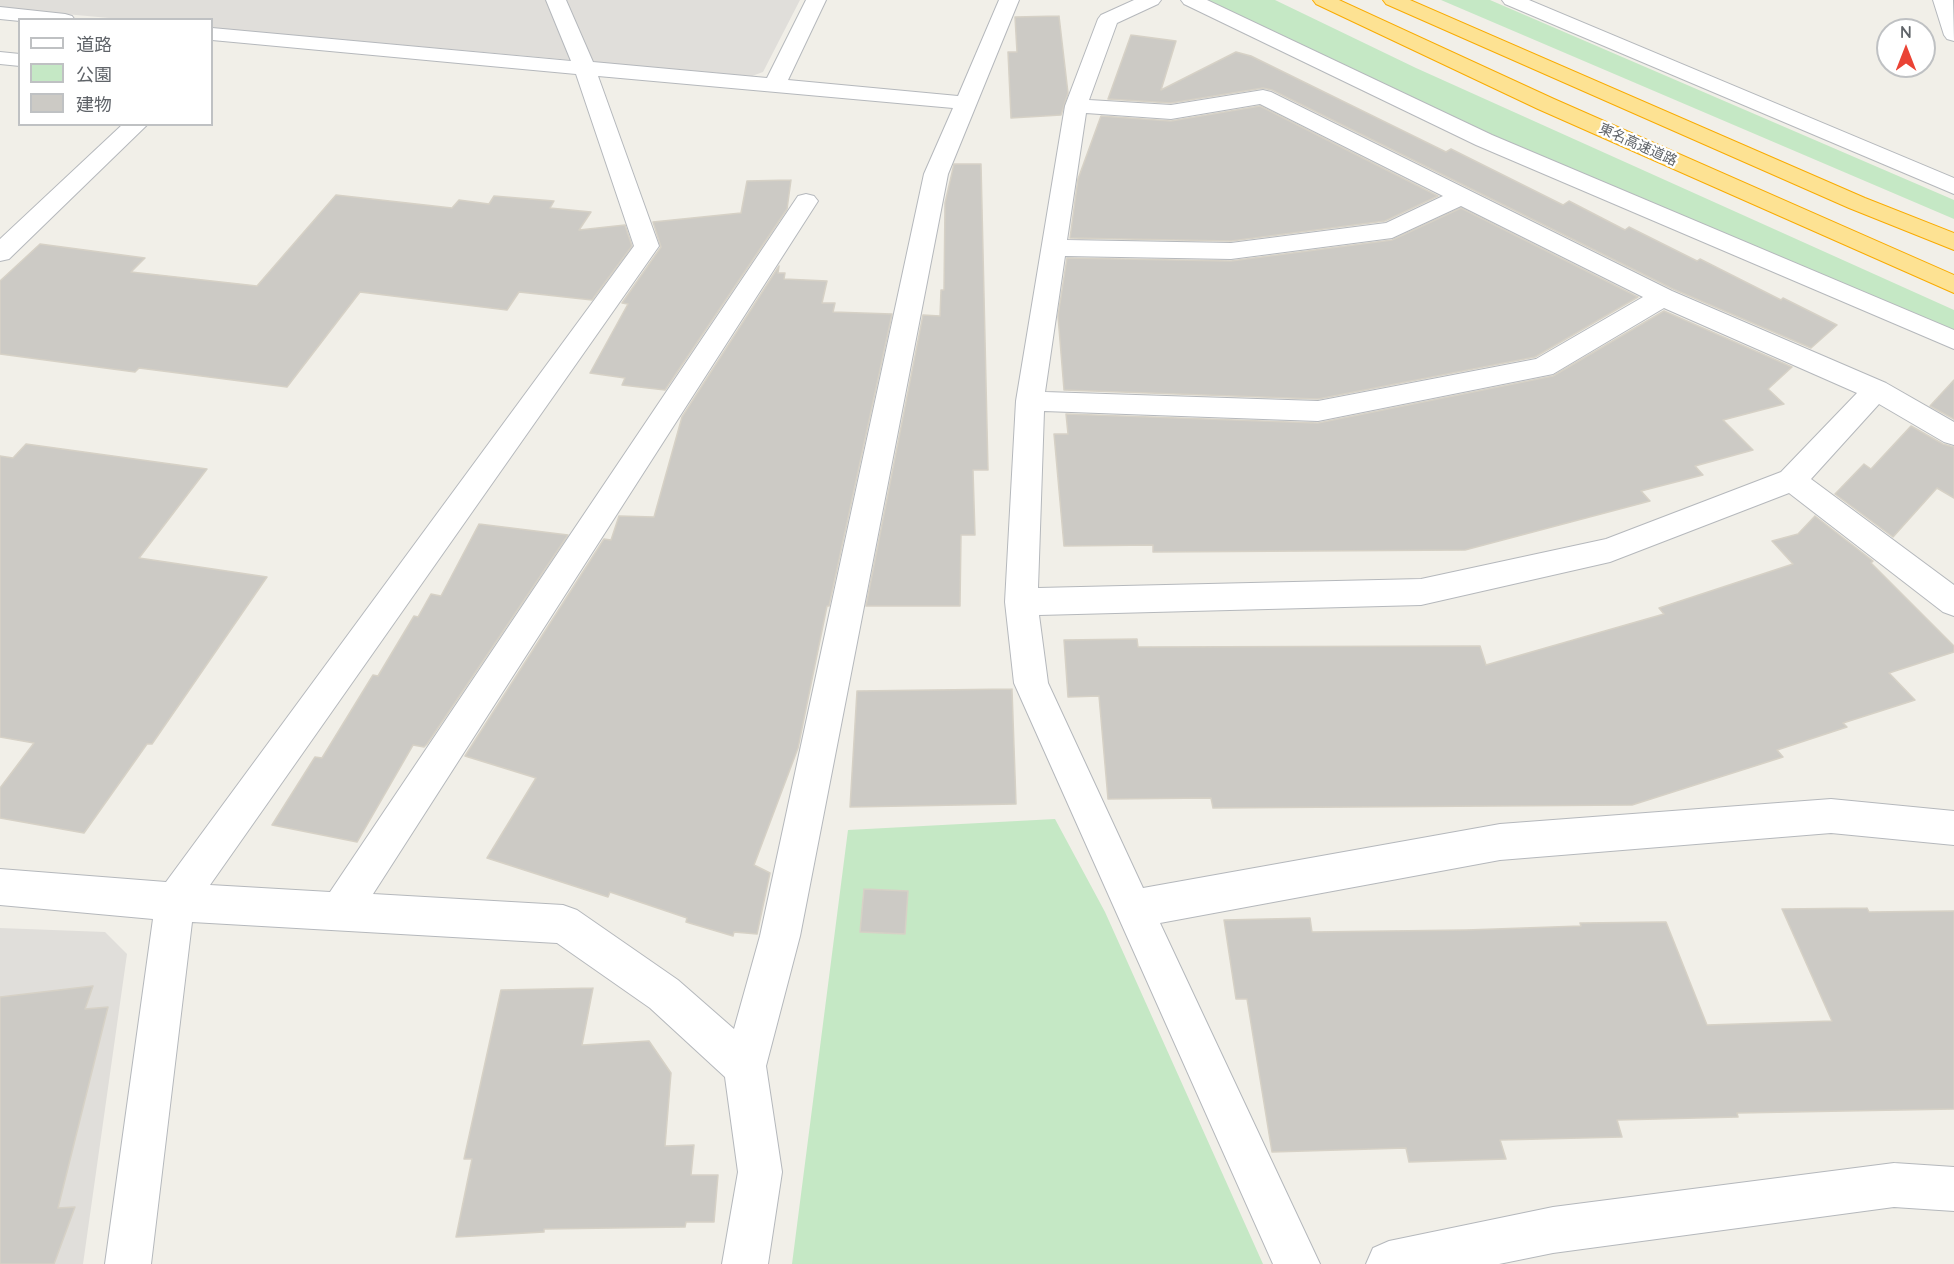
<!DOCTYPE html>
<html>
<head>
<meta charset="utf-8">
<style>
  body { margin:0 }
  #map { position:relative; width:1954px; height:1264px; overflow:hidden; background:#f1efe8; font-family:Quicksand,"Noto Sans JP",sans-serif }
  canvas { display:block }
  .legend { position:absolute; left:18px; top:18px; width:195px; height:108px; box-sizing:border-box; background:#fff; border:2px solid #bfc1c3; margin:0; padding:8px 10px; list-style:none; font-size:18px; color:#5f6368 }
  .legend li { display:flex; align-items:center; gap:12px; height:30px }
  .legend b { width:30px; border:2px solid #bfc1c3 }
  .north { position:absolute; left:1876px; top:18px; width:60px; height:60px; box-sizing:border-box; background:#fff; border:2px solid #bfc1c3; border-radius:50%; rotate:0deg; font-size:16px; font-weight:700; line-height:24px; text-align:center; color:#5f6368 }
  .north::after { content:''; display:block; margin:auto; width:21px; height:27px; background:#ea4335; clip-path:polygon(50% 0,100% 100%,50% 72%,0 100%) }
</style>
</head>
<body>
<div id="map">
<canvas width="1954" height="1264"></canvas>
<ul class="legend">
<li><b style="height:8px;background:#fff"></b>道路</li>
<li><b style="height:16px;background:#c5e8c5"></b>公園</li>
<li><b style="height:16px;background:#cccac5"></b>建物</li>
</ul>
<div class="north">N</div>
</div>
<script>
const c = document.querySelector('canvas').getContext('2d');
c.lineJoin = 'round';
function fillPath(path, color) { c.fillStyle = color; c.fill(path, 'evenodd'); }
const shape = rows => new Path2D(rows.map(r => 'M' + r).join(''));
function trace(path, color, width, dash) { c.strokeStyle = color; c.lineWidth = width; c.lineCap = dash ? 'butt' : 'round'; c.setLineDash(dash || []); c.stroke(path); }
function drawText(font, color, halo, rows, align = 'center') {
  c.font = font + ' Quicksand,"Noto Sans JP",sans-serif'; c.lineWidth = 4.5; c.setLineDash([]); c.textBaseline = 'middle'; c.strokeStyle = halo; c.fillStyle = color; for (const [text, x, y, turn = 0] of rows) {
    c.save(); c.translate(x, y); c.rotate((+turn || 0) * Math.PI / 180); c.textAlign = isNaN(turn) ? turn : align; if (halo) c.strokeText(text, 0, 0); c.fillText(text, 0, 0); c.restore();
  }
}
fillPath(shape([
  [0,0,800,0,763,72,752,76,212,28,212,20,120,19,0,8],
  [0,928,105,932,127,954,83,1264,0,1264]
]), '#e0deda');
fillPath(shape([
  [1207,0,1275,0,1416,68,1954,310,1954,332,1632,197,1444,114],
  [1441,0,1490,0,1954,200,1954,219],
  [1055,819,1105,912,1263,1264,792,1264,848,830]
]), '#c5e8c5');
const building = shape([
  [1059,16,1068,93,1061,115,1011,118,1008,52,1017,52,1015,17,1059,16],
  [1131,35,1176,41,1161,90,1236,52,1251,56,1446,152,1451,149,1563,205,1569,201,1625,230,1629,227,1697,261,1700,259,1781,300,1783,298,1837,325,1811,348,1673,289,1272,90,1263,88,1171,103,1108,99,1131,35],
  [1260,106,1438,196,1385,221,1231,241,1070,238,1078,179,1101,116,1171,121,1260,106],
  [954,164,981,164,988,470,973,470,975,535,961,535,960,606,866,606,923,315,940,316,941,290,944,290,945,203,954,164],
  [791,180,787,209,665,390,622,385,625,378,590,373,628,304,622,303,661,247,653,222,741,213,747,181,791,180],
  [336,195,452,208,459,200,489,204,494,196,554,201,550,208,591,212,579,230,625,225,632,246,592,300,519,292,507,310,360,292,287,387,139,368,135,372,0,354,0,281,40,244,145,258,131,272,257,286,336,195],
  [1461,208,1638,297,1535,357,1318,399,1064,390,1058,316,1067,258,1231,261,1392,240,1461,208],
  [779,266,778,273,785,273,784,279,827,281,822,303,835,303,833,312,892,314,829,606,827,606,798,748,754,865,770,873,757,934,734,932,733,936,686,922,687,918,610,892,608,897,487,858,536,778,465,756,604,539,611,540,619,516,654,517,682,417,779,266],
  [1664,311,1792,367,1768,389,1784,404,1723,420,1753,450,1695,466,1703,475,1641,491,1650,501,1465,550,1153,552,1153,545,1064,546,1054,434,1068,434,1066,414,1318,423,1553,376,1664,311],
  [1954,380,1954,419,1930,406,1954,380],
  [1911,426,1943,444,1954,447,1954,498,1937,488,1893,537,1835,494,1864,464,1871,469,1911,426],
  [26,444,207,469,139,558,267,577,152,744,147,744,84,833,0,818,0,788,34,743,0,737,0,456,13,458,26,444],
  [1815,516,1873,561,1871,563,1954,646,1954,652,1889,673,1915,700,1843,723,1847,727,1777,750,1783,757,1632,805,1213,808,1211,798,1108,799,1099,696,1068,697,1064,640,1137,639,1138,647,1480,646,1486,665,1664,614,1659,608,1793,564,1772,541,1798,534,1815,516],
  [479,524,568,535,427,744,424,747,413,745,357,842,272,825,315,757,322,758,373,675,378,676,414,616,418,617,431,594,441,596,479,524],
  [1012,689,1016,804,850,807,857,691,1012,689],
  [864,889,908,891,905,934,860,932,864,889],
  [1867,908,1869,912,1954,911,1954,1109,1737,1113,1738,1117,1617,1120,1622,1137,1500,1140,1506,1159,1409,1162,1406,1148,1272,1152,1247,999,1236,999,1224,920,1310,918,1312,932,1466,930,1581,926,1580,923,1666,922,1707,1025,1832,1021,1782,909,1867,908],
  [93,986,85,1009,108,1007,58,1208,75,1207,54,1264,0,1264,0,997,93,986],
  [593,988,582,1045,649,1041,671,1073,665,1146,694,1145,691,1175,718,1175,714,1222,686,1222,685,1227,544,1229,544,1232,456,1237,472,1159,464,1159,501,990,593,988]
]);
fillPath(building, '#cccac5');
trace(building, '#d6d1c6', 1.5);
const minor = shape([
  [546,0,566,0,593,62,767,78,806,0,826,0,788,80,958,96,999,0,1019,0,948,174,800,936,766,1066,782,1172,768,1264,722,1264,738,1172,725,1077,650,1008,557,943,192,922,151,1264,105,1264,153,919,0,905,0,869,166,882,634,246,576,74,212,40,212,28,571,61,546,0],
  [598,76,953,108,924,174,760,936,734,1029,678,980,577,910,563,905,373,894,818,201,814,196,806,194,798,196,330,892,210,885,659,246,598,76],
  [1134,0,1161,0,1158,4,1117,23,1089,100,1171,105,1263,90,1271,92,1672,291,1886,383,1954,422,1954,445,1944,442,1879,404,1811,479,1954,585,1954,616,1943,612,1789,493,1610,562,1421,605,1039,615,1048,683,1143,888,1500,824,1831,799,1954,811,1954,845,1831,833,1500,860,1160,923,1320,1264,1273,1264,1014,683,1005,602,1016,401,1065,106,1098,19,1101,15,1134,0],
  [1260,104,1443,196,1386,223,1231,243,1067,240,1086,113,1171,119,1260,104],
  [1461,206,1643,297,1536,359,1318,401,1045,392,1065,256,1231,259,1392,238,1461,206],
  [1664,308,1857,393,1781,472,1606,539,1421,579,1038,588,1044,411,1318,421,1553,374,1664,308],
  [1181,0,1207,0,1492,135,1954,330,1954,349,1476,145,1184,4,1181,0],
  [1502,0,1529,0,1954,178,1954,194,1505,4,1502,0],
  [1933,0,1953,0,1954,41,1947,39,1944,35,1933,0],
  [0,7,65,14,72,16,75,20,20,21,0,19,0,7],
  [0,52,20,54,20,66,0,64,0,52],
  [123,124,148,124,9,259,0,261,0,239,123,124],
  [1894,1163,1954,1167,1954,1211,1894,1207,1553,1253,1499,1264,1366,1264,1373,1248,1389,1241,1553,1207,1894,1163]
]);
const highway = shape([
  [1313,0,1339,0,1554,99,1954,275,1954,293,1538,109,1316,4,1313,0],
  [1383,0,1410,0,1865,198,1954,233,1954,250,1849,208,1386,4,1383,0]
]);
trace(minor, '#b5b8bc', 2);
trace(highway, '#f9ab00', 2);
fillPath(minor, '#fff');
fillPath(highway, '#fde293');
drawText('14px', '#5f6368', '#fff', [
  ["東名高速道路",1638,145,24]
]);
</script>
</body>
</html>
